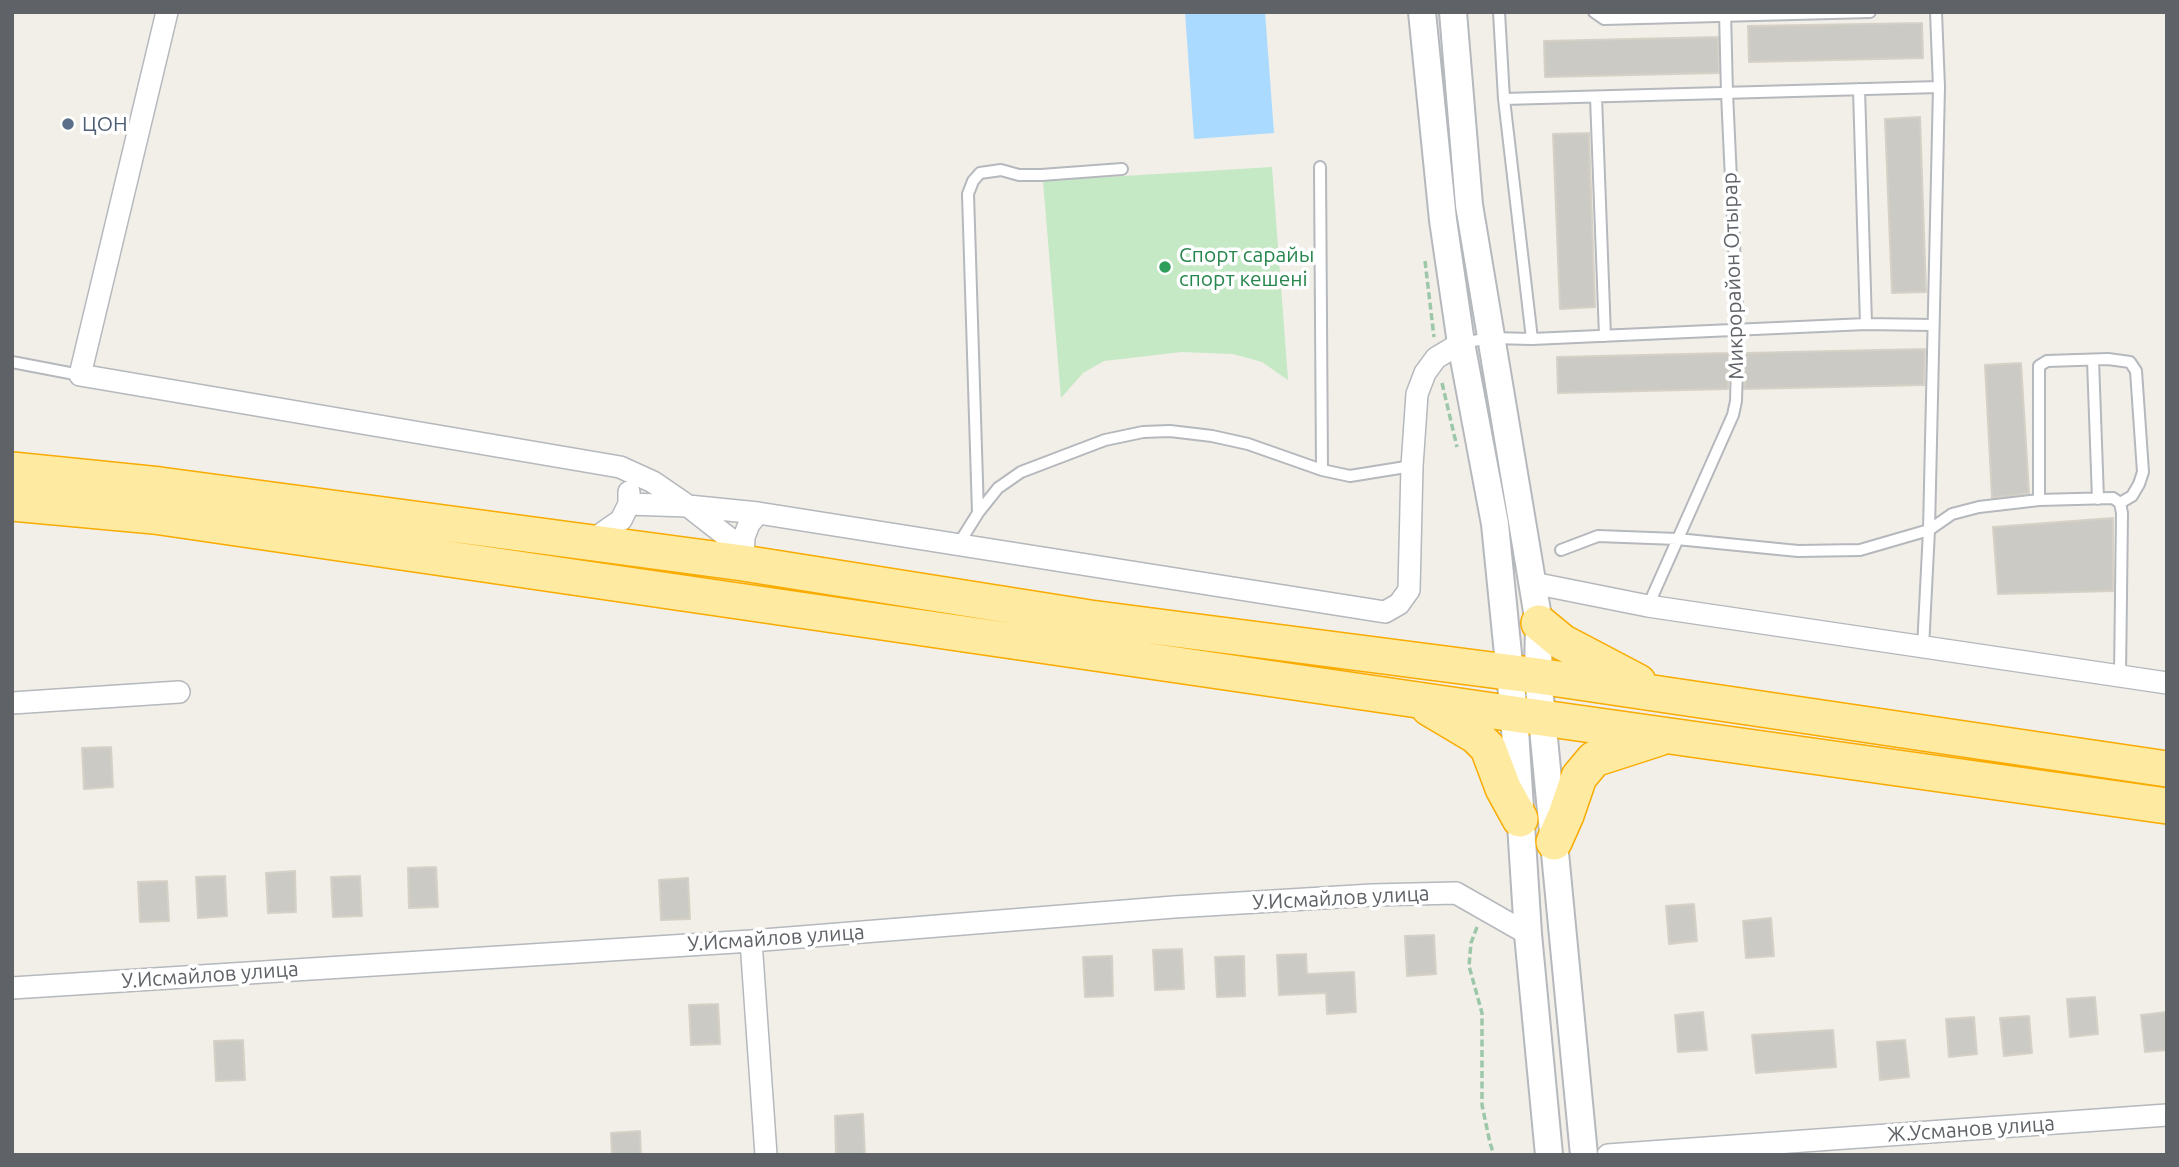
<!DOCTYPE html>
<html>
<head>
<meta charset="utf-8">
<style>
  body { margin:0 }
  #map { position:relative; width:2179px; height:1167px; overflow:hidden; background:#f1efe8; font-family:Ubuntu,sans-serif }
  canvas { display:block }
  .frame { position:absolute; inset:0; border:14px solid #5f6368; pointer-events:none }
</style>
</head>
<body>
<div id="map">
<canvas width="2179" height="1167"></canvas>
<div class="frame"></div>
</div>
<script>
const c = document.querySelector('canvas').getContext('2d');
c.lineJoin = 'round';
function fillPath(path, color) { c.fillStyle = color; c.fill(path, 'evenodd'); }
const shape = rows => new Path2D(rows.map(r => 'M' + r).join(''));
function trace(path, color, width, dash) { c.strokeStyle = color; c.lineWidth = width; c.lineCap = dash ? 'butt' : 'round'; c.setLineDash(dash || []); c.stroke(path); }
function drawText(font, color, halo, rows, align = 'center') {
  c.font = font + ' Ubuntu,sans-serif'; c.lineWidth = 7; c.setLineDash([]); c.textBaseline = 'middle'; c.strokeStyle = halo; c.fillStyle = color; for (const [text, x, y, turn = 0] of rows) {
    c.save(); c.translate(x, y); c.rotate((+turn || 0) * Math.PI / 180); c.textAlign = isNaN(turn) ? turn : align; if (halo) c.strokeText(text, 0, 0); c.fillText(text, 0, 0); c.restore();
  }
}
fillPath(shape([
  [1272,167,1288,380,1262,362,1233,354,1181,352,1104,361,1083,373,1061,398,1043,181]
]), '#c5e8c5');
fillPath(shape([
  [1185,12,1265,12,1274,133,1194,139]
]), '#aadaff');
const building = shape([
  [1922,23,1923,58,1749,62,1748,26,1922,23],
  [1718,37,1719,73,1545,77,1544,41,1718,37],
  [1920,117,1926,292,1892,293,1885,119,1920,117],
  [1589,133,1595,307,1560,309,1553,134,1589,133],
  [1925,349,1924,385,1744,389,1745,353,1925,349],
  [1729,353,1728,389,1558,393,1557,357,1729,353],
  [2021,363,2029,493,1992,498,1985,365,2021,363],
  [2113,518,2113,591,1998,594,1993,527,2113,518],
  [111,747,113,787,84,789,82,748,111,747],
  [436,867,438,907,409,908,408,868,436,867],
  [295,871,296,912,268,913,266,873,295,871],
  [225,876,227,916,198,918,196,877,225,876],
  [360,876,362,916,333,917,331,877,360,876],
  [688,878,690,919,661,920,659,880,688,878],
  [167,881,169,921,140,922,138,882,167,881],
  [1694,904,1697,941,1669,944,1666,906,1694,904],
  [1771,918,1774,956,1746,958,1743,921,1771,918],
  [1434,935,1436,974,1407,976,1405,936,1434,935],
  [1182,949,1184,989,1155,990,1153,950,1182,949],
  [1306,954,1307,974,1354,972,1356,1012,1327,1014,1326,993,1279,995,1277,955,1306,954],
  [1112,956,1113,996,1085,997,1083,957,1112,956],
  [1244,956,1245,996,1217,997,1215,957,1244,956],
  [2095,997,2098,1034,2070,1037,2067,999,2095,997],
  [718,1004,720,1044,691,1045,689,1005,718,1004],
  [1703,1012,1707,1050,1678,1052,1675,1015,1703,1012],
  [2167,1012,2167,1050,2145,1052,2141,1015,2167,1012],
  [2029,1016,2032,1053,2004,1056,2000,1018,2029,1016],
  [1974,1017,1977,1054,1949,1057,1946,1019,1974,1017],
  [1833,1030,1836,1067,1756,1073,1752,1035,1833,1030],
  [243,1040,245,1080,216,1081,214,1041,243,1040],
  [1905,1040,1909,1077,1880,1080,1877,1042,1905,1040],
  [863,1114,865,1155,836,1155,835,1116,863,1114],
  [640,1131,641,1155,612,1155,611,1133,640,1131]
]);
fillPath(building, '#cccac5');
trace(building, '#d6d1c6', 2);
const service = shape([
  [1499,12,1504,99,1532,339],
  [1594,12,1604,19,1870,12],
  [1859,89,1866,324],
  [1596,97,1605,336],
  [1504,99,1939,87],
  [1320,167,1322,470],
  [1461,343,1491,338,1532,339,1866,324,1933,325],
  [2093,360,2098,499],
  [12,362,80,375],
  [2039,500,2039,366,2047,361,2108,359,2130,362,2136,371,2143,472,2139,484,2132,496,2120,503],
  [978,513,968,194,973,181,980,173,1001,170,1019,175,1041,175,1122,169],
  [958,545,978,513,998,488,1021,472,1105,440,1143,432,1170,431,1212,436,1248,444,1322,470,1350,476,1412,466],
  [1561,550,1598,536,1677,539,1798,551,1860,550,1929,530,1952,514,1979,507,2039,500,2113,498,2120,503,2122,513,2120,676],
  [1648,606,1733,415,1736,401,1738,331,1727,93,1725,12],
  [1923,648,1929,530,1939,87,1936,12]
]);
const minor = shape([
  [167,12,80,375,620,467,653,482,688,506,729,538,743,563],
  [629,504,688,506,758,513,1385,612,1399,604,1409,590,1412,466,1417,394,1425,373,1436,358,1461,343],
  [588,543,621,520,629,504,629,492],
  [743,562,744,537,749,524,758,513],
  [1533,583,1648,606,2167,683],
  [12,703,179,692],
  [751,941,766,1155],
  [12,988,751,941,1174,907,1372,895,1456,893,1528,934],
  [1608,1155,2167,1115]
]);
const tertiary = shape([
  [1422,12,1443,220,1461,343,1495,524,1514,714,1528,934,1549,1155],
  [1453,12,1469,205,1539,623,1538,676,1584,1155]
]);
const trunk = shape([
  [12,470,160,485,743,563,1090,618,1538,676,2167,769],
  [12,503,154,516,1514,714,2167,806],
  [1539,623,1562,642,1638,682],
  [1429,708,1476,736,1488,748,1503,788,1520,819],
  [1554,842,1566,815,1579,777,1594,759,1659,738]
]);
trace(service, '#b5b8bc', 14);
trace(minor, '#b5b8bc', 24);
trace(tertiary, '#b5b8bc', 30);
trace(trunk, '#f9ab00', 38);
trace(shape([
  [1425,261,1434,337],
  [1442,383,1457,447],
  [1477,927,1471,943,1469,966,1482,1013,1482,1105,1490,1143,1494,1155]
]), '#9cc7a9', 3.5, [7, 3.5]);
trace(service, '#fff', 10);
trace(minor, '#fff', 21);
trace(tertiary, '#fff', 26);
trace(trunk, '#feeaa1', 35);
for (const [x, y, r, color] of [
  [68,124,7,"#5c6f8a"],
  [1165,267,7,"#2e9e5b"]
]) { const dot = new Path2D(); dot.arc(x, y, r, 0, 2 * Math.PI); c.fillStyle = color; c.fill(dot); trace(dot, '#fff', 2.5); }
drawText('21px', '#4e5e75', '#fff', [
  ["ЦОН",82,124]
], 'left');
drawText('21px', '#27864d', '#fff', [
  ["Спорт сарайы",1179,255],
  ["спорт кешені",1179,279]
], 'left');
drawText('21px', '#5f6368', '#fff', [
  ["Микрорайон Отырар",1733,276,-92],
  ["У.Исмайлов улица",1341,898,-3],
  ["У.Исмайлов улица",776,938,-4],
  ["У.Исмайлов улица",210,975,-4],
  ["Ж.Усманов улица",1971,1129,-4]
]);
</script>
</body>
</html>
